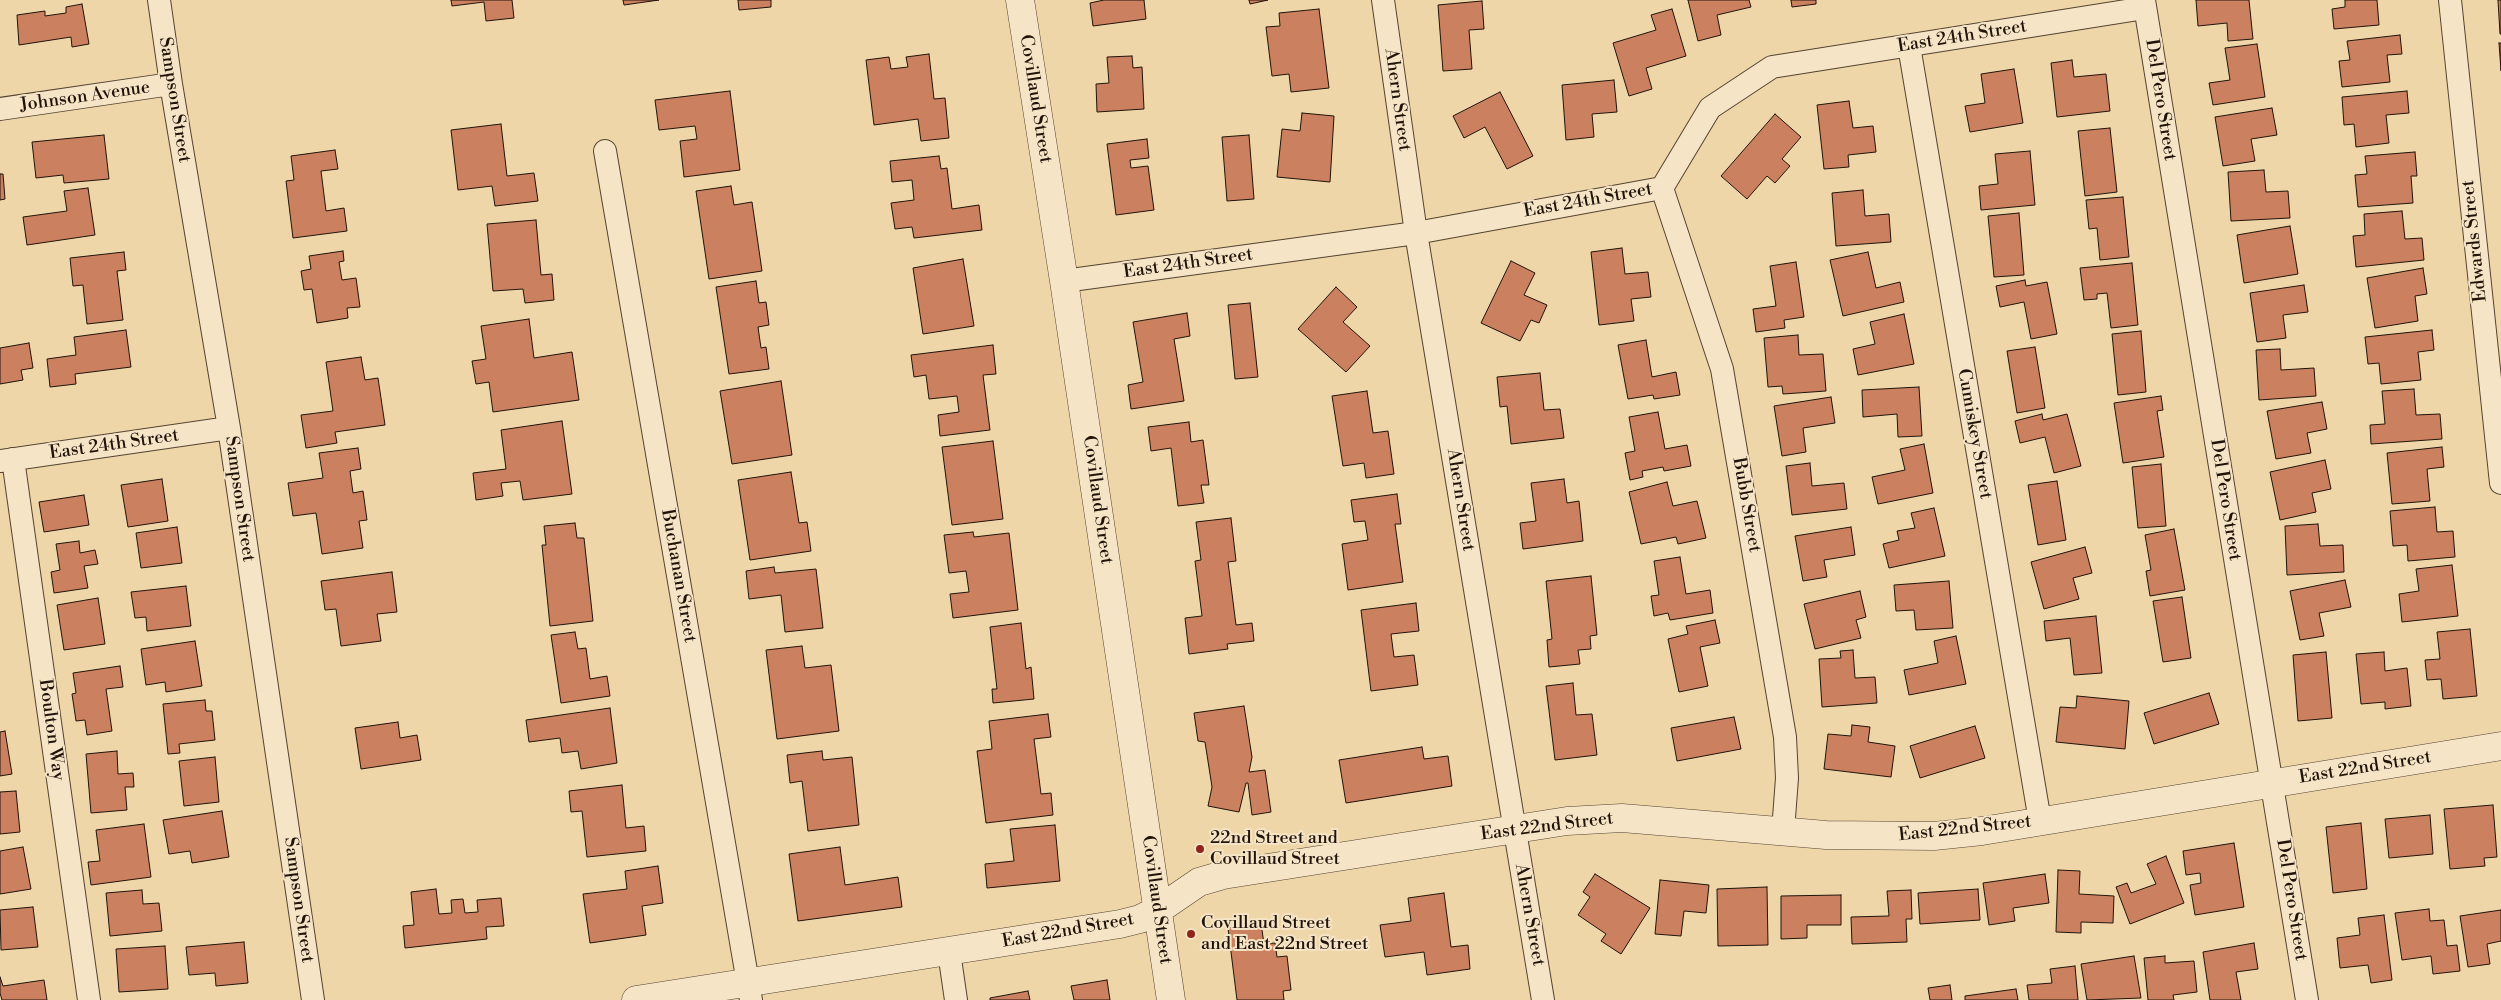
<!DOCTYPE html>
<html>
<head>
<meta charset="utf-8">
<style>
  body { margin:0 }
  canvas { display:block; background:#efd6a8 }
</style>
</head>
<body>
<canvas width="2501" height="1000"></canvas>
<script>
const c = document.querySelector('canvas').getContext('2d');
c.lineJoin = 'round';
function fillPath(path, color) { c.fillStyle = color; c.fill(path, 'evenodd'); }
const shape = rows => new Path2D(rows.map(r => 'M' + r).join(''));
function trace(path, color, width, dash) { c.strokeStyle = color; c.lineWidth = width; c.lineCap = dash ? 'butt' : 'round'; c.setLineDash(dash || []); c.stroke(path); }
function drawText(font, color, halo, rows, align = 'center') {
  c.font = font + ' "Libre Bodoni",serif'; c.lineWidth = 4; c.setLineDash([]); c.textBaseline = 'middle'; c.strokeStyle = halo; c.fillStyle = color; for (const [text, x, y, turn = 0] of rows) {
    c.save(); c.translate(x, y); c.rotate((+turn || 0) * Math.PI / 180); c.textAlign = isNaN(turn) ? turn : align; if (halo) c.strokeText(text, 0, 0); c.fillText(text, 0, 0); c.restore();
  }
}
const building = shape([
  [451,0,512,0,514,18,486,21,484,2,452,6,451,0],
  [623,0,659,0,624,5,623,0],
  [738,0,771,0,771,7,739,10,738,0],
  [1144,0,1146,19,1093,26,1090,3,1104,0,1144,0],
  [1249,0,1268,0,1250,4,1249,0],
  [1688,0,1749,0,1751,7,1717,15,1721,35,1698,41,1688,0],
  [1791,0,1816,0,1816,4,1792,7,1791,0],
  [2196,0,2249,0,2253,39,2228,41,2227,23,2198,26,2196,0],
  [2345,0,2377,0,2379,25,2334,29,2332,9,2345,7,2345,0],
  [2498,0,2501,0,2501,34,2500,34,2498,0],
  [1482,1,1484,29,1469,30,1472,69,1443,71,1438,5,1482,1],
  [82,4,89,44,72,47,71,37,19,45,17,15,45,11,45,16,66,13,66,7,82,4],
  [1319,9,1329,88,1291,92,1289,74,1272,76,1266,27,1280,26,1279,13,1319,9],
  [1672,9,1686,56,1646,68,1652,89,1629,96,1613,43,1656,30,1651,15,1672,9],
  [2400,35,2402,54,2387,55,2390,82,2342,87,2339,61,2350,60,2347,41,2400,35],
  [2499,43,2501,43,2501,71,2499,43],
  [2257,44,2265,97,2213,105,2209,83,2230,80,2225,48,2257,44],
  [929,54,934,99,945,98,949,138,921,141,918,119,874,125,866,60,889,57,891,69,908,67,906,57,929,54],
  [1132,56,1133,68,1142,67,1144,109,1097,112,1096,84,1109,83,1107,57,1132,56],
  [2072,60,2074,77,2106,74,2110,111,2057,117,2051,63,2072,60],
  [2014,69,2023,123,1970,132,1965,106,1985,103,1981,74,2014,69],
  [1614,80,1617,112,1592,114,1594,137,1566,140,1562,85,1614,80],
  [730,91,740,170,684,177,680,141,697,139,695,126,659,130,655,100,730,91],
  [2407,91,2409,113,2386,115,2389,143,2356,147,2354,124,2344,125,2342,97,2407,91],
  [1500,92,1533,156,1507,169,1485,127,1464,138,1453,116,1500,92],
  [1849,101,1853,128,1873,126,1876,152,1848,155,1849,167,1824,169,1817,105,1849,101],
  [2272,108,2277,135,2251,139,2255,161,2223,166,2215,117,2272,108],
  [1302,113,1334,116,1330,182,1277,177,1282,129,1300,131,1302,113],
  [1775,114,1801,137,1782,159,1790,166,1775,183,1767,176,1747,199,1721,176,1775,114],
  [501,124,507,176,534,173,538,201,495,206,492,186,458,190,451,130,501,124],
  [2110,128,2117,192,2085,196,2078,131,2110,128],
  [104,135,109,179,64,183,63,175,36,178,32,142,104,135],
  [1249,135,1254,199,1227,201,1222,137,1249,135],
  [1147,139,1149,158,1130,160,1131,168,1148,166,1154,210,1116,215,1107,144,1147,139],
  [335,150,338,169,321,171,326,211,344,208,347,231,293,238,286,181,294,180,291,156,335,150],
  [2030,151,2035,205,1981,210,1979,186,1998,184,1995,154,2030,151],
  [2415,152,2417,176,2411,176,2413,203,2358,207,2355,175,2367,174,2365,156,2415,152],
  [939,156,941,169,947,168,952,209,979,205,982,230,914,238,912,227,895,229,891,203,914,200,912,180,892,182,890,161,939,156],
  [2264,170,2266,192,2288,191,2290,218,2231,221,2228,172,2264,170],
  [0,174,3,174,5,199,0,200,0,174],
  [731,186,734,205,752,202,762,271,709,279,696,191,731,186],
  [88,188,95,235,27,245,23,217,67,211,64,191,88,188],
  [1863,190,1865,216,1889,214,1891,242,1836,246,1832,193,1863,190],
  [2123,197,2129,257,2100,260,2097,228,2089,229,2086,200,2123,197],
  [2402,211,2405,239,2422,238,2424,260,2356,267,2353,236,2365,235,2364,214,2402,211],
  [2019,213,2024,275,1994,277,1988,216,2019,213],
  [536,220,541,275,552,274,554,300,525,303,523,289,493,291,487,224,536,220],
  [2290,226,2298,274,2244,283,2237,235,2290,226],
  [1622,248,1625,274,1648,272,1651,297,1631,299,1634,321,1599,325,1591,252,1622,248],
  [343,251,344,261,339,262,342,280,356,278,360,307,347,308,348,318,317,323,312,289,304,290,301,271,311,269,309,256,343,251],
  [124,252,126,270,117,271,123,320,87,324,83,285,73,286,70,258,124,252],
  [1868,252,1876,288,1900,282,1904,302,1843,316,1830,260,1868,252],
  [963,259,974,326,923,334,913,268,963,259],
  [1511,261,1535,273,1524,295,1547,305,1539,323,1531,320,1520,341,1481,323,1511,261],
  [1796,262,1804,317,1784,320,1785,328,1756,332,1753,309,1776,306,1770,266,1796,262],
  [2132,263,2138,325,2111,328,2107,293,2097,294,2097,299,2084,300,2080,268,2132,263],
  [2423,268,2427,294,2415,296,2418,321,2375,328,2367,278,2423,268],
  [2025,280,2026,286,2047,282,2057,334,2031,339,2024,302,2000,307,1996,286,2025,280],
  [756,281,759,303,766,302,769,325,758,327,761,348,766,347,769,369,729,374,716,287,756,281],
  [2304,285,2308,312,2283,315,2286,338,2257,342,2250,293,2304,285],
  [1336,287,1357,307,1343,322,1370,346,1346,372,1298,329,1336,287],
  [1250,303,1258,377,1235,379,1228,305,1250,303],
  [1187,313,1190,336,1174,339,1184,401,1131,409,1128,385,1143,382,1133,322,1187,313],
  [1904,314,1914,364,1858,375,1853,349,1875,344,1870,322,1904,314],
  [529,319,534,358,572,352,579,400,493,412,489,382,476,384,472,361,486,359,481,326,529,319],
  [126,330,131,367,75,374,76,384,50,387,47,359,76,355,74,337,126,330],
  [2432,330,2434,350,2418,352,2421,380,2381,384,2379,363,2368,364,2365,337,2432,330],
  [2141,331,2146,392,2118,395,2112,334,2141,331],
  [1798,335,1799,355,1823,354,1826,391,1783,394,1782,386,1768,387,1764,338,1798,335],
  [1646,340,1652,377,1676,372,1680,395,1654,399,1653,395,1628,399,1618,345,1646,340],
  [29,343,33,368,21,370,23,380,0,384,0,348,29,343],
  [993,345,996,374,983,375,990,430,940,436,938,415,959,412,957,396,929,399,926,375,914,377,911,355,993,345],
  [2035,347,2045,408,2017,413,2007,351,2035,347],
  [2280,349,2281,370,2314,368,2316,396,2259,400,2256,350,2280,349],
  [361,357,365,380,378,378,385,425,335,432,337,443,306,448,301,415,333,411,326,362,361,357],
  [1540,373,1544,410,1560,409,1564,438,1511,444,1507,406,1500,407,1497,377,1540,373],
  [781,381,792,455,732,464,720,391,781,381],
  [1919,387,1922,436,1898,437,1897,414,1863,417,1862,390,1919,387],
  [2414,389,2416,415,2440,414,2442,439,2371,444,2370,425,2385,424,2382,391,2414,389],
  [1367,391,1373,433,1388,431,1394,474,1366,478,1364,463,1343,466,1332,396,1367,391],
  [2161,396,2163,410,2157,411,2164,457,2123,463,2114,403,2161,396],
  [1831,397,1835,423,1803,428,1806,452,1782,456,1774,406,1831,397],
  [2322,402,2327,429,2307,433,2311,453,2276,459,2267,411,2322,402],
  [1658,412,1665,449,1687,445,1691,466,1664,471,1663,467,1642,471,1643,477,1630,480,1625,453,1635,451,1629,417,1658,412],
  [2042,414,2043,420,2067,414,2081,466,2054,473,2045,437,2020,443,2015,421,2042,414],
  [562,421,572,494,523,500,520,481,501,483,503,496,476,500,473,473,506,469,501,430,562,421],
  [1189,422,1191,442,1203,440,1209,485,1201,485,1204,503,1178,506,1171,448,1151,451,1148,427,1189,422],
  [993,441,1003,519,952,525,942,447,993,441],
  [1924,444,1933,493,1878,504,1872,477,1905,470,1900,449,1924,444],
  [2442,447,2444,467,2427,469,2430,501,2392,504,2387,453,2442,447],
  [358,448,361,469,350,471,353,493,363,491,367,520,359,521,363,548,322,554,316,513,293,516,288,483,323,478,319,453,358,448],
  [2325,460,2331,489,2312,493,2316,512,2280,520,2270,472,2325,460],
  [1810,463,1812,486,1844,483,1847,509,1792,515,1786,466,1810,463],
  [2161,464,2166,526,2138,528,2132,467,2161,464],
  [791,472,799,523,807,522,811,551,750,560,738,480,791,472],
  [162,479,168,521,128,527,121,485,162,479],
  [1564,479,1567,503,1579,501,1583,541,1523,549,1520,523,1536,521,1531,483,1564,479],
  [2057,481,2066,540,2038,545,2028,485,2057,481],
  [1667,482,1673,506,1697,501,1706,538,1678,544,1676,537,1641,544,1629,492,1667,482],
  [1397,494,1401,524,1395,524,1403,582,1348,590,1342,544,1368,540,1365,521,1354,522,1351,500,1397,494],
  [84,495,89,525,44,532,39,502,84,495],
  [2435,507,2437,532,2453,531,2455,557,2408,561,2407,545,2393,546,2390,511,2435,507],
  [1934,508,1945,556,1889,568,1883,544,1899,540,1897,531,1915,528,1911,513,1934,508],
  [1231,518,1236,561,1228,562,1236,625,1252,623,1254,641,1227,644,1228,649,1189,654,1185,618,1202,616,1195,561,1201,560,1196,522,1231,518],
  [575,523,577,538,584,538,593,621,550,626,542,545,546,545,544,526,575,523],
  [2318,524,2320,546,2343,545,2344,572,2287,575,2285,526,2318,524],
  [177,527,182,563,141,568,136,533,177,527],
  [1851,527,1855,555,1824,560,1827,577,1803,581,1795,536,1851,527],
  [2174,529,2185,590,2150,596,2146,571,2151,570,2145,535,2174,529],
  [973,532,974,537,1009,533,1018,610,953,618,950,594,969,592,966,571,949,573,944,535,973,532],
  [79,541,80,553,95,550,98,564,84,566,88,588,54,593,51,572,60,570,56,544,79,541],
  [2085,547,2092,573,2073,578,2079,599,2044,609,2031,562,2085,547],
  [1680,557,1686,594,1710,590,1713,613,1670,620,1668,613,1654,616,1651,596,1659,595,1654,561,1680,557],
  [2452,565,2458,616,2402,622,2399,594,2419,591,2416,569,2452,565],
  [774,567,775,573,816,569,823,628,785,632,781,595,749,599,746,571,774,567],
  [392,572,397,612,377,614,381,641,341,646,336,609,325,610,321,581,392,572],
  [1591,576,1597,635,1590,636,1591,649,1578,650,1580,664,1549,667,1547,640,1552,639,1546,581,1591,576],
  [2345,580,2351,607,2319,613,2324,636,2300,640,2290,591,2345,580],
  [1949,581,1953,628,1916,630,1914,610,1896,611,1894,585,1949,581],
  [186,586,191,626,147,631,146,617,135,618,131,592,186,586],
  [1860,591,1866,617,1856,620,1861,638,1815,649,1804,604,1860,591],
  [2182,597,2191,658,2163,662,2153,601,2182,597],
  [98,598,105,644,64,650,57,605,98,598],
  [1416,603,1419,631,1391,634,1394,657,1414,655,1418,685,1371,691,1361,610,1416,603],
  [2096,616,2102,673,2074,675,2070,638,2046,641,2044,621,2096,616],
  [1715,620,1720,643,1700,647,1708,686,1679,692,1668,639,1688,634,1686,626,1715,620],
  [1021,623,1026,669,1031,667,1034,699,993,703,992,689,997,689,990,627,1021,623],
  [2470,629,2477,696,2443,699,2441,679,2427,680,2425,660,2440,659,2437,632,2470,629],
  [575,632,578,649,586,648,590,679,607,676,610,696,561,703,551,635,575,632],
  [1956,636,1966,684,1909,695,1904,670,1938,663,1934,641,1956,636],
  [195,641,202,686,166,692,165,682,146,685,141,649,195,641],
  [802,646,805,668,831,665,839,731,777,739,766,650,802,646],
  [1853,650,1855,678,1875,677,1877,703,1822,707,1819,659,1841,658,1840,651,1853,650],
  [2326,652,2332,718,2298,721,2293,655,2326,652],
  [2384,652,2385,671,2407,668,2411,706,2385,709,2385,702,2361,704,2356,654,2384,652],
  [120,666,123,687,106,689,112,731,87,735,85,720,76,721,72,694,76,693,73,673,120,666],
  [1573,683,1576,715,1592,714,1597,755,1555,760,1546,686,1573,683],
  [2209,693,2219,724,2154,744,2144,713,2209,693],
  [2077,696,2129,701,2125,749,2056,742,2060,707,2076,708,2077,696],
  [205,700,206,711,212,711,215,740,179,744,180,753,168,754,163,704,205,700],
  [1244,706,1252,757,1249,772,1265,770,1271,812,1252,815,1248,783,1246,783,1239,812,1208,806,1212,787,1205,742,1198,741,1194,713,1244,706],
  [610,708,617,763,581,769,578,751,562,753,560,738,529,742,526,720,610,708],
  [1048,714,1051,737,1034,739,1041,794,1051,793,1053,815,986,823,977,751,992,749,989,721,1048,714],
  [1734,717,1741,749,1677,761,1671,728,1734,717],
  [398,722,400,738,417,735,421,760,361,769,355,728,398,722],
  [1852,725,1870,727,1868,742,1895,746,1891,777,1824,769,1828,734,1851,736,1852,725],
  [1975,726,1985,758,1920,778,1910,746,1975,726],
  [5,731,12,774,0,776,0,732,5,731],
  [1422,747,1424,759,1448,756,1452,786,1346,803,1339,760,1422,747],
  [117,751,118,774,133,773,134,787,125,787,127,810,91,813,86,754,117,751],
  [822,751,823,760,852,757,859,825,808,831,802,781,790,783,787,755,822,751],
  [215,757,219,802,184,806,179,761,215,757],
  [622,785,626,828,644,826,646,851,587,857,582,811,571,812,569,791,622,785],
  [16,791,20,832,0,834,0,792,16,791],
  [2493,805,2497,857,2484,858,2485,866,2450,869,2444,809,2493,805],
  [222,811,229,857,192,863,190,851,169,854,163,820,222,811],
  [2430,815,2433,854,2389,858,2385,819,2430,815],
  [2361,823,2367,889,2333,893,2326,827,2361,823],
  [144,824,151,877,91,885,88,862,100,861,96,830,144,824],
  [1055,825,1060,881,987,888,985,864,1014,861,1010,829,1055,825],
  [2234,843,2244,907,2195,915,2190,885,2201,883,2200,873,2186,875,2183,851,2234,843],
  [23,847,31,889,0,894,0,851,23,847],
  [840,847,845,885,898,877,902,907,798,921,789,854,840,847],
  [2166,856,2184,903,2130,924,2116,887,2127,883,2131,893,2156,884,2147,864,2166,856],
  [658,866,663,903,642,906,646,935,590,943,583,894,627,889,625,871,658,866],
  [2058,870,2080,871,2079,894,2114,896,2113,923,2081,922,2081,933,2056,932,2058,870],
  [1595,874,1650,908,1621,954,1601,941,1606,934,1578,915,1590,897,1583,892,1595,874],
  [2045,874,2049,903,2013,908,2015,921,1989,925,1983,883,2045,874],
  [1660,880,1709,885,1706,913,1684,911,1681,936,1655,934,1660,880],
  [1767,887,1768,945,1718,946,1717,889,1767,887],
  [436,889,439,914,452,913,451,900,463,899,465,913,478,912,477,900,501,898,504,926,486,927,487,939,405,948,403,926,414,925,411,892,436,889],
  [1978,889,1980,920,1920,924,1918,893,1978,889],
  [142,890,143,904,159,903,162,931,110,936,106,893,142,890],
  [1911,890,1912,919,1906,919,1907,942,1852,944,1851,917,1889,916,1887,891,1911,890],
  [1444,893,1451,947,1468,945,1470,969,1427,975,1424,952,1385,957,1380,925,1411,921,1408,898,1444,893],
  [1841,895,1841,925,1807,925,1807,938,1781,939,1781,896,1841,895],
  [33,907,38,947,1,950,0,910,33,907],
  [2429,909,2430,921,2444,920,2447,946,2457,945,2460,971,2433,974,2431,956,2402,960,2395,913,2429,909],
  [2501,910,2501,941,2487,944,2490,964,2468,967,2460,916,2501,910],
  [2384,915,2392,980,2371,983,2368,965,2340,968,2337,938,2360,935,2358,918,2384,915],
  [1261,923,1264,944,1275,943,1277,957,1287,956,1291,990,1283,991,1284,1000,1237,1000,1228,928,1261,923],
  [244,942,248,983,216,986,215,973,189,975,186,947,244,942],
  [2254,943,2258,969,2236,972,2241,1000,2210,1000,2203,952,2254,943],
  [165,946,168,989,119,992,116,949,165,946],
  [2134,956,2141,998,2087,1000,2081,964,2134,956],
  [2165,956,2165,963,2194,961,2197,992,2173,995,2174,1000,2148,1000,2144,958,2165,956],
  [2075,966,2078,1000,2029,1000,2027,985,2052,983,2050,969,2075,966],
  [0,977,3,986,44,980,47,1000,2,1000,0,993,0,977],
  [1107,980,1110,1000,1074,1000,1071,986,1107,980],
  [1950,985,1952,1000,1930,1000,1928,988,1950,985],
  [2016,989,2018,1000,1965,1000,1965,996,2016,989],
  [1028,991,1030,1000,990,1000,990,998,1028,991]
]);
fillPath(building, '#cb815f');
trace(building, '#201309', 1);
const minor = shape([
  [159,0,171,84,229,428,313,1000],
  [1383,0,1416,233,1543,1000],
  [2144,0,2307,1000],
  [2450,0,2501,483],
  [1909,46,2040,821],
  [0,109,171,84],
  [605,151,751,1000],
  [1662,188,1722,369,1785,737,1787,778,1783,831],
  [1064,281,1416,233,1662,188,1710,108,1772,67,2145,8],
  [13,459,89,1000],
  [0,461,229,428],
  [949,952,956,1000]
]);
const tertiary = shape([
  [1020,0,1064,281,1171,1000],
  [636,1000,1120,924,1140,919,1158,910,1199,882,1223,875,1567,821,1622,818,1826,835,1934,836,1982,831,2501,746]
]);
trace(minor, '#544431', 24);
trace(tertiary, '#544431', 29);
trace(minor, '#f5e4c6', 22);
trace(tertiary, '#f5e4c6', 28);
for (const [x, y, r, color] of [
  [1200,849,5,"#8f2418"],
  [1191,934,5,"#8f2418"]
]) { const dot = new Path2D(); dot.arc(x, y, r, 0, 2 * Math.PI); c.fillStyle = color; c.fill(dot); trace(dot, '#f5e4c6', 2); }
drawText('18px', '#201309', '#f5e4c6', [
  ["East 24th Street",1962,37,-9],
  ["Johnson Avenue",85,97,-8],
  ["Covillaud Street",1035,99,81],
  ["Sampson Street",174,100,81],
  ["Ahern Street",1397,100,82],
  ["Del Pero Street",2160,100,81],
  ["East 24th Street",1588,201,-10],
  ["Edwards Street",2475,241,-96],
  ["East 24th Street",1188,264,-8],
  ["Cumiskey Street",1974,434,80],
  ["East 24th Street",114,445,-8],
  ["Sampson Street",239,499,82],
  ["Covillaud Street",1097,500,82],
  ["Ahern Street",1460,500,81],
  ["Del Pero Street",2225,500,81],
  ["Bubb Street",1746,505,80],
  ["Buchanan Street",678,576,80],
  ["Boulton Way",51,730,82],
  ["East 22nd Street",2365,768,-9],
  ["East 22nd Street",1547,827,-7],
  ["East 22nd Street",1965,829,-6],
  ["Sampson Street",298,900,82],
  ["Covillaud Street",1156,900,82],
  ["Del Pero Street",2291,900,81],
  ["Ahern Street",1529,915,80],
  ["East 22nd Street",1068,931,-10]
]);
drawText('18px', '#201309', '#f5e4c6', [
  ["22nd Street and",1210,839],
  ["Covillaud Street",1210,860],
  ["Covillaud Street",1201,924],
  ["and East 22nd Street",1201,945]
], 'left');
</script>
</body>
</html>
